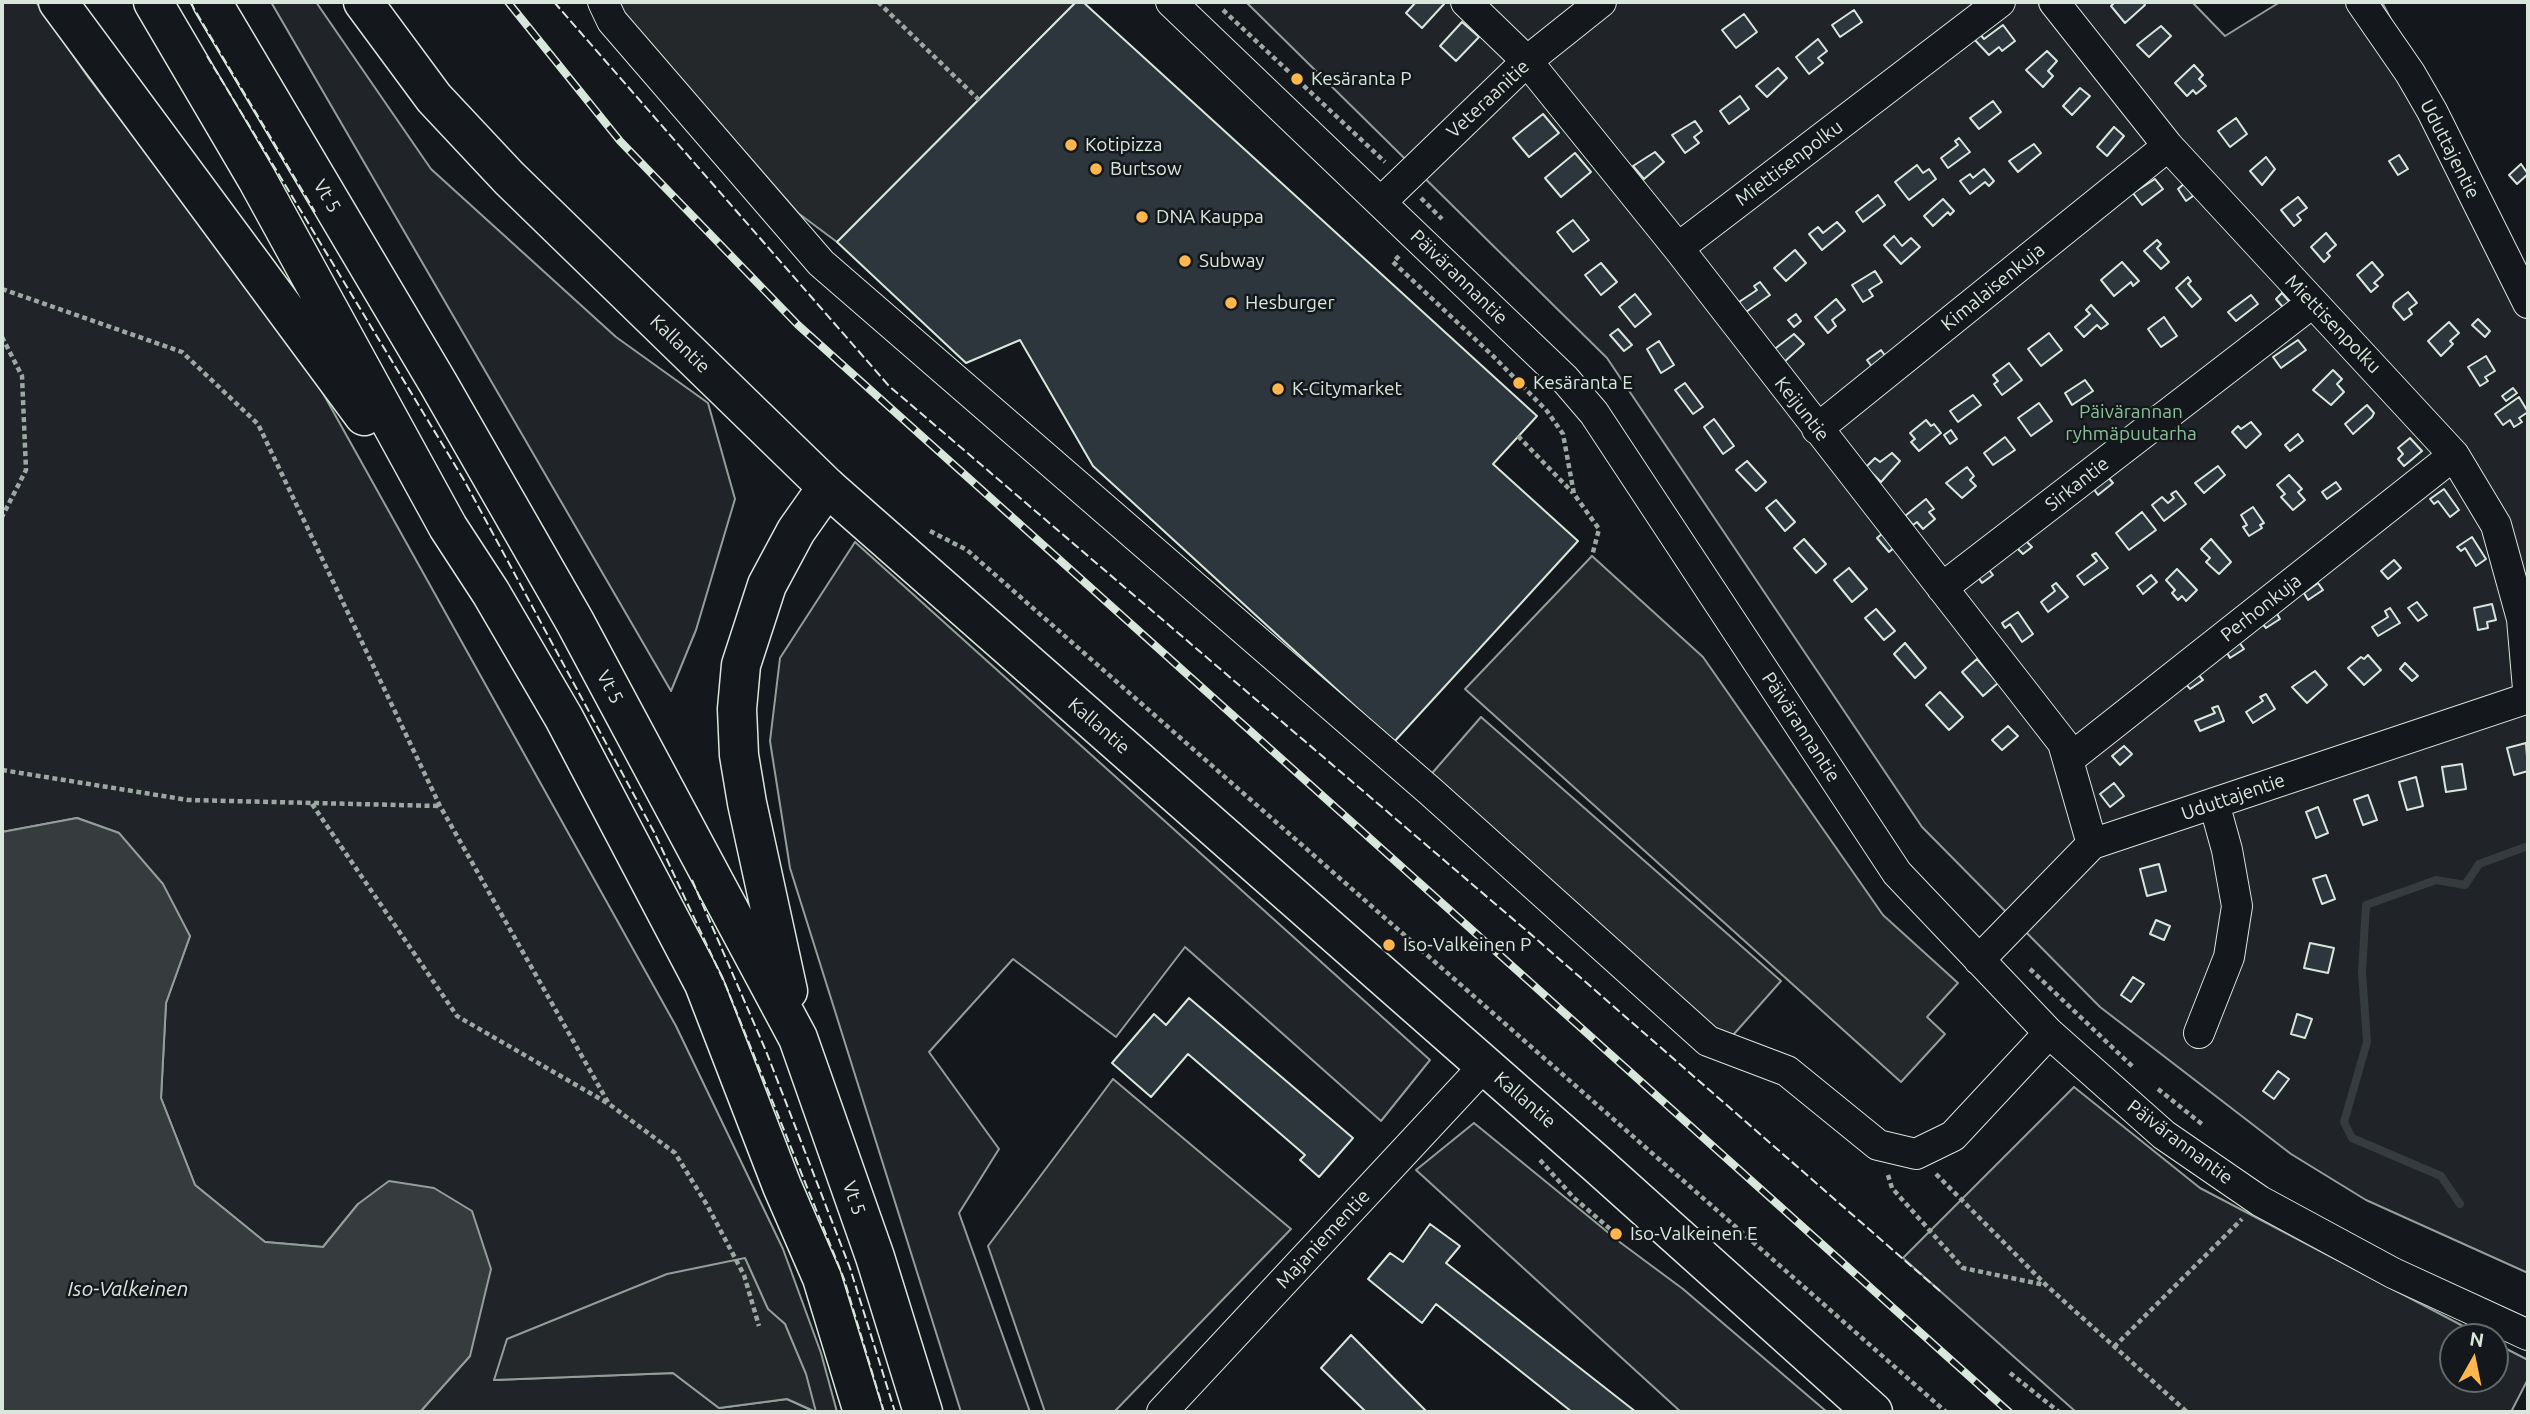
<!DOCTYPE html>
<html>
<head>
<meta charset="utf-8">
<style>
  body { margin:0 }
  #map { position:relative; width:2530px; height:1414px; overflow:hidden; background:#14181c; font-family:Ubuntu,sans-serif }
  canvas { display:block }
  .frame { position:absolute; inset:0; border:4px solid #d8e6dc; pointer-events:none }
  .north { position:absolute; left:2439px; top:1323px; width:70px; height:70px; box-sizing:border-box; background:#14181c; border:2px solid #626a69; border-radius:50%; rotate:9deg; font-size:19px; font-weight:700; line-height:28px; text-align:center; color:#d8e6dc }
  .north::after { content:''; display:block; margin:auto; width:24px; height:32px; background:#ffb74d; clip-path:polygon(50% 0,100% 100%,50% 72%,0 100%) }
</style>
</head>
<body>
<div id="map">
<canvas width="2530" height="1414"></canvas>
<div class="frame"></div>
<div class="north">N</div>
</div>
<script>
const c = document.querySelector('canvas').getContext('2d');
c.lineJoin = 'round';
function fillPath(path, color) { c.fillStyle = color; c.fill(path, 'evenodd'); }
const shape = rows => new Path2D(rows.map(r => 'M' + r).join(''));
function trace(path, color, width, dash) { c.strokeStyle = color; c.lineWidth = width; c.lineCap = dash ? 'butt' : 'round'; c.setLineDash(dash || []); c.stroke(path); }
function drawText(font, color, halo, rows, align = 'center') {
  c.font = font + ' Ubuntu,sans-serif'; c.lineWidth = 5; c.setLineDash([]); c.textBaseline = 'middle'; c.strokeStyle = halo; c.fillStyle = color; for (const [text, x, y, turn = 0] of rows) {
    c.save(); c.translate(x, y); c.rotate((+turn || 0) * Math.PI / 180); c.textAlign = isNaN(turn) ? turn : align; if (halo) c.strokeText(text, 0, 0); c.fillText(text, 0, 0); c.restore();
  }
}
const green = shape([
  [2,2,36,2,88,77,305,361,676,1026,783,1249,821,1353,837,1412,420,1412,470,1356,358,1204,323,1247,265,1242,195,1185,161,1098,166,1003,190,936,119,833,77,818,2,832,2,2],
  [745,1259,768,1310,785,1324,815,1412,787,1399,719,1408,673,1373,494,1380,745,1259],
  [271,2,316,2,431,169,616,337,708,403,735,499,696,630,671,691,271,2],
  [1246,2,2192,2,2225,36,2280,2,2382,2,2528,285,2528,1273,2366,1200,2291,1154,2100,1007,1922,827,1607,358,1246,2],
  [855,542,1430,1060,1381,1121,1185,947,1116,1037,1013,959,929,1052,999,1149,959,1213,1030,1412,961,1412,790,868,770,741,780,658,855,542],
  [2074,1087,2200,1188,2484,1337,2453,1337,2453,1379,2495,1379,2495,1343,2528,1360,2528,1379,2511,1412,2076,1412,1903,1258,2074,1087],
  [1474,1123,1621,1243,1683,1289,1827,1412,1681,1412,1416,1170,1474,1123]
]);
fillPath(green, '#202428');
trace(green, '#939e99', 2);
const parking = shape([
  [614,2,1076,2,837,242,798,213,614,2],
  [1592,556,1703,657,1883,915,1958,983,1927,1017,1945,1034,1901,1082,1465,689,1592,556],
  [1481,717,1781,981,1726,1043,1427,779,1481,717],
  [1113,1079,1291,1229,1114,1412,1045,1412,988,1246,1113,1079],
  [745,1258,768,1309,785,1324,806,1374,816,1412,787,1399,719,1408,673,1373,494,1380,507,1339,667,1274,745,1258]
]);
fillPath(parking, '#24282b');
trace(parking, '#939e99', 2);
const water = shape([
  [77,818,119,833,163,884,190,936,166,1003,161,1098,195,1185,265,1242,323,1247,358,1204,389,1181,434,1188,472,1211,491,1269,470,1356,420,1412,2,1412,2,832,77,818]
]);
fillPath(water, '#363b3e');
trace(water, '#939e99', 2);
trace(shape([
  [2460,1204,2441,1176,2352,1138,2344,1122,2367,1042,2362,972,2366,905,2436,880,2465,885,2479,864,2528,846]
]), '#363b3e', 8);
const building = shape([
  [1076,2,1083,2,1537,416,1493,464,1578,541,1394,742,1093,466,1020,340,966,363,837,242,1076,2],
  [1416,2,1442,2,1444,4,1422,28,1406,13,1416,2],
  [2115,2,2143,2,2145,5,2125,23,2111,6,2115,2],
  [1854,10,1862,22,1840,37,1832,25,1854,10],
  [1744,14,1757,32,1736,48,1722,30,1744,14],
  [1462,22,1479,37,1456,61,1440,46,1462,22],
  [2003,25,2015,41,2002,51,1999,47,1989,55,1973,38,1979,33,1984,39,2003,25],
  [2161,26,2171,36,2149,57,2137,45,2161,26],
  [1818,39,1827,51,1818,58,1823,63,1809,74,1796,57,1818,39],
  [2047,51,2057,61,2048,71,2053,76,2043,87,2026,70,2047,51],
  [2194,65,2203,75,2199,79,2206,86,2196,94,2193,90,2187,96,2175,83,2194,65],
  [1778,68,1787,78,1767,97,1756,86,1778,68],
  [2080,88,2090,96,2072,115,2063,106,2080,88],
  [1740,96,1749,109,1729,124,1720,111,1740,96],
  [1993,101,2001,112,1979,129,1970,118,1993,101],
  [1543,114,1559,133,1529,157,1513,138,1543,114],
  [2236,118,2247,134,2230,147,2218,131,2236,118],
  [1695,121,1702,131,1694,137,1699,143,1685,153,1672,135,1695,121],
  [2114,127,2124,136,2107,156,2097,147,2114,127],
  [1959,138,1970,152,1948,168,1941,158,1958,145,1955,141,1959,138],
  [2034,144,2041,153,2018,172,2009,161,2034,144],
  [1655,152,1664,162,1644,179,1633,166,1655,152],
  [1575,153,1591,172,1561,197,1545,178,1575,153],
  [2399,155,2408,169,2398,175,2389,161,2399,155],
  [2266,157,2275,169,2262,185,2250,171,2266,157],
  [2521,164,2528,174,2517,184,2509,175,2521,164],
  [1917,165,1923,173,1929,169,1936,179,1909,200,1895,182,1917,165],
  [1984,169,1994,181,1989,186,1985,182,1970,194,1960,181,1970,174,1973,178,1984,169],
  [2155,179,2163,189,2142,205,2133,193,2155,179],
  [2185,183,2193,196,2186,201,2178,189,2185,183],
  [1878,195,1885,205,1863,222,1856,212,1878,195],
  [2298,197,2307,208,2297,215,2301,220,2294,226,2281,210,2298,197],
  [1943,199,1954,211,1950,215,1948,212,1933,226,1924,216,1943,199],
  [1573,220,1589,240,1573,252,1557,232,1573,220],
  [1837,222,1845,231,1822,250,1809,234,1818,227,1823,233,1837,222],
  [2326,233,2336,245,2327,253,2330,256,2324,262,2311,247,2326,233],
  [1894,236,1902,246,1911,238,1920,247,1901,264,1884,245,1894,236],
  [2157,240,2161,244,2157,248,2169,262,2161,269,2144,251,2157,240],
  [1795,250,1806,263,1786,281,1774,268,1795,250],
  [2122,262,2139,281,2133,286,2131,282,2114,296,2101,280,2122,262],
  [2372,262,2383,275,2374,283,2378,286,2371,292,2357,275,2372,262],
  [1601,263,1617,282,1601,295,1585,275,1601,263],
  [1875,271,1882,282,1869,290,1873,296,1863,302,1852,285,1875,271],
  [2188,277,2191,281,2188,284,2201,299,2192,307,2176,288,2188,277],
  [1760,282,1770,295,1746,312,1739,302,1757,290,1754,286,1760,282],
  [2408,292,2417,303,2409,309,2412,314,2404,320,2393,307,2394,303,2408,292],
  [2282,293,2293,306,2287,312,2276,299,2282,293],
  [1635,294,1651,314,1635,327,1619,307,1635,294],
  [2251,295,2258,304,2236,321,2228,312,2251,295],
  [1836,299,1845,310,1832,320,1836,326,1828,333,1815,317,1836,299],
  [2091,305,2108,324,2101,329,2097,325,2084,337,2075,327,2090,314,2086,310,2091,305],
  [1796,314,1801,321,1794,327,1788,320,1796,314],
  [2164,317,2177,336,2161,347,2148,329,2164,317],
  [2478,319,2490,331,2485,337,2472,325,2478,319],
  [2449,322,2459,333,2450,341,2453,344,2441,356,2428,341,2449,322],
  [1618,329,1632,345,1624,351,1610,335,1618,329],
  [2049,333,2062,350,2041,366,2028,349,2049,333],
  [1794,334,1804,344,1783,363,1772,351,1794,334],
  [2298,340,2306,350,2281,368,2273,357,2298,340],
  [1659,341,1674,365,1661,373,1647,349,1659,341],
  [1881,350,1886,357,1872,367,1867,360,1881,350],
  [2486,356,2495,371,2485,377,2488,381,2480,386,2468,367,2486,356],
  [2009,363,2022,380,2002,395,1994,384,1998,381,1993,375,2009,363],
  [2333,370,2342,379,2337,384,2344,392,2331,405,2313,390,2333,370],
  [2085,380,2093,391,2072,405,2065,393,2085,380],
  [1685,383,1703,407,1693,414,1675,390,1685,383],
  [2513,388,2517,393,2506,401,2502,396,2513,388],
  [1973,395,1981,405,1958,422,1950,411,1973,395],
  [2519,397,2528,412,2519,418,2522,422,2514,427,2510,420,2503,425,2495,414,2519,397],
  [2039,403,2052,421,2031,436,2018,418,2039,403],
  [2367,405,2374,413,2372,417,2353,434,2345,424,2367,405],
  [1714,419,1734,446,1723,454,1704,427,1714,419],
  [1926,420,1931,426,1934,424,1941,433,1919,451,1911,442,1915,439,1910,433,1926,420],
  [2251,422,2261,434,2246,448,2232,432,2238,426,2241,429,2251,422],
  [1951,430,1957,439,1950,444,1944,435,1951,430],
  [2298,434,2303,441,2290,451,2285,445,2298,434],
  [2005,437,2015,450,1993,465,1984,453,2005,437],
  [2410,438,2422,451,2404,466,2398,459,2403,454,2398,448,2410,438],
  [1892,453,1900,461,1881,482,1866,467,1875,458,1880,462,1892,453],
  [1747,461,1766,482,1756,491,1736,470,1747,461],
  [2218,466,2225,475,2204,493,2195,483,2218,466],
  [1967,467,1974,476,1970,480,1976,486,1962,498,1946,483,1967,467],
  [2289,475,2302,489,2298,492,2305,500,2293,510,2281,497,2285,494,2277,485,2289,475],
  [2107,476,2113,483,2098,495,2093,488,2107,476],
  [2336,482,2341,489,2327,499,2322,492,2336,482],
  [2444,489,2459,510,2450,517,2438,501,2434,504,2430,499,2444,489],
  [2176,491,2186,504,2164,521,2152,505,2162,497,2168,503,2174,498,2171,494,2176,491],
  [1926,499,1934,509,1929,512,1935,519,1923,529,1917,522,1913,525,1905,516,1926,499],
  [1776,500,1795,522,1785,531,1766,508,1776,500],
  [2253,507,2264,523,2260,525,2262,528,2249,536,2243,527,2247,525,2241,515,2253,507],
  [2142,512,2156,530,2129,550,2116,533,2142,512],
  [1883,533,1895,547,1889,552,1877,538,1883,533],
  [2472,537,2486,559,2476,566,2465,548,2461,551,2457,547,2472,537],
  [1804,539,1826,564,1816,573,1794,548,1804,539],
  [2211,539,2231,562,2219,574,2206,562,2210,558,2201,549,2211,539],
  [2026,541,2032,547,2023,554,2017,548,2026,541],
  [2096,553,2108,568,2084,585,2077,576,2097,561,2092,555,2096,553],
  [2394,560,2401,568,2388,579,2381,571,2394,560],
  [1849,568,1867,589,1852,602,1834,580,1849,568],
  [2177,569,2197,590,2186,601,2182,596,2178,600,2172,593,2175,590,2166,580,2177,569],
  [1989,570,1993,575,1982,583,1978,577,1989,570],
  [2151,575,2157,582,2143,594,2137,586,2151,575],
  [2056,583,2068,597,2048,612,2041,602,2055,591,2052,586,2056,583],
  [2318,583,2323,590,2308,600,2304,593,2318,583],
  [2417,602,2427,615,2418,621,2408,608,2417,602],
  [2492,604,2496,620,2487,622,2488,628,2478,630,2474,608,2492,604],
  [2390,608,2400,623,2378,636,2372,627,2388,617,2385,611,2390,608],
  [1876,609,1895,631,1884,640,1865,618,1876,609],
  [2018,612,2033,634,2022,642,2010,624,2005,628,2002,623,2018,612],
  [2276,612,2280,619,2266,628,2261,622,2276,612],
  [2239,642,2244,649,2230,658,2226,651,2239,642],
  [1905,643,1926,668,1915,678,1894,654,1905,643],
  [2368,655,2381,670,2364,685,2348,668,2361,657,2364,659,2368,655],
  [1977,659,1998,683,1983,696,1962,672,1977,659],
  [2405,663,2418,676,2412,681,2400,669,2405,663],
  [2315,671,2327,685,2307,703,2292,687,2315,671],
  [2198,674,2203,680,2190,689,2186,684,2198,674],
  [1940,692,1963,717,1949,730,1926,705,1940,692],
  [2266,694,2275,709,2253,723,2246,712,2263,701,2260,697,2266,694],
  [2218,706,2224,721,2200,731,2195,721,2215,713,2212,708,2218,706],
  [2008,726,2018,736,2002,750,1992,740,2008,726],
  [2526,743,2528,771,2514,775,2507,748,2526,743],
  [2124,746,2132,754,2120,765,2112,756,2124,746],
  [2462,764,2466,789,2446,792,2442,767,2462,764],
  [2416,777,2423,806,2407,810,2399,782,2416,777],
  [2114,783,2124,796,2110,807,2100,794,2114,783],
  [2368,795,2377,820,2363,825,2354,800,2368,795],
  [2318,807,2328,833,2316,838,2306,812,2318,807],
  [2159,864,2166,891,2147,896,2140,869,2159,864],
  [2326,875,2335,899,2322,904,2313,879,2326,875],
  [2156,920,2170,926,2164,940,2150,934,2156,920],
  [2310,943,2334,948,2328,973,2304,968,2310,943],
  [2133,977,2144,984,2131,1002,2121,995,2133,977],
  [1189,998,1353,1138,1319,1177,1300,1160,1305,1155,1188,1054,1151,1097,1112,1063,1154,1014,1166,1025,1189,998],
  [2297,1014,2312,1019,2305,1038,2291,1034,2297,1014],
  [2278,1071,2289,1079,2274,1099,2263,1091,2278,1071],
  [1430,1224,1460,1246,1446,1263,1636,1412,1572,1412,1436,1304,1422,1323,1368,1279,1390,1253,1403,1262,1430,1224],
  [1351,1335,1427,1412,1366,1412,1321,1368,1351,1335]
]);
fillPath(building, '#2c363c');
trace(building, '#d8e6dc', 2);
const minor = shape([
  [603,2,612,21,821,263,1430,791,1708,1041,1787,1071,1878,1145,1916,1154,1953,1136,2049,1033],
  [1171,2,1564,378,1594,413,1897,873,2049,1033,2164,1135,2260,1201,2393,1273,2528,1335],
  [1466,2,1527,61,1678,248,2063,743,2092,844],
  [2054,2,2168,146,2454,455,2496,525,2522,619,2528,689],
  [2361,2,2410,73,2432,111,2528,303],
  [1381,202,1527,61,1601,2],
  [1678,248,2000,2],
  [1817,429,2168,146],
  [1942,588,2312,303],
  [2068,760,2454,455],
  [1979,960,2092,844,2528,698],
  [2199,1033,2229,957,2237,906,2227,850,2214,803],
  [1162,1412,1485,1065]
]);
const major = shape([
  [363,2,434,98,509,178,827,487,1599,1166,1873,1412]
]);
const highway = shape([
  [58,2,364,416],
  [153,2,257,179,448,527,491,593,564,718,704,984,782,1186,822,1278,863,1412],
  [212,2,438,383,575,622,798,1038,875,1257,923,1412],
  [788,991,747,803,739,755,737,709,741,665,767,585,796,531,827,487]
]);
trace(minor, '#d8e6dc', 32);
trace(major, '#d8e6dc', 41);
trace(highway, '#d8e6dc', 41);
trace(shape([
  [878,2,979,100],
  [1223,10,1385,162],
  [1421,198,1442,219],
  [1399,256,1393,262,1492,355,1547,411,1563,434,1574,494,1599,529,1592,556],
  [2,289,182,352,258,424,440,806,609,1104,675,1153,707,1205,744,1275,759,1326],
  [2,337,22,376,26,470,2,517],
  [1518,436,1573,493],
  [930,531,967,550,1946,1412],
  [2,770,188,800,440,806],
  [312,804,457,1016,609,1104],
  [2030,969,2133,1067],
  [2158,1089,2203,1125],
  [1540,1160,1574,1198,1616,1234],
  [1936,1174,2046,1285,2187,1412],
  [1888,1175,1892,1188,1963,1268,2045,1285],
  [2114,1347,2242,1219],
  [2010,1373,2059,1412]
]), '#9da8a2', 4.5, [5, 3.5]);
trace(minor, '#14181c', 30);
trace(major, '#14181c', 38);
trace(highway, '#14181c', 38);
const rail = shape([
  [508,2,620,141,798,325,2009,1412]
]);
trace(rail, '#d8e6dc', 8);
trace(rail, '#14181c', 5, [16]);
trace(shape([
  [190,2,315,212],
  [554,2,889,386,1534,937,1941,1292],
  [207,56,464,480,654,832,726,986,844,1279,884,1412],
  [692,880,766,1051,850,1268,895,1412]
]), '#d8e6dc', 2, [9, 3.5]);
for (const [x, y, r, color] of [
  [1297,79,7,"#ffb74d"],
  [1071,145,7,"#ffb74d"],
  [1096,169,7,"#ffb74d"],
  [1142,217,7,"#ffb74d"],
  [1185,261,7,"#ffb74d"],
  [1231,303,7,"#ffb74d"],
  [1519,383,7,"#ffb74d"],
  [1278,389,7,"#ffb74d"],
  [1389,945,7,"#ffb74d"],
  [1616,1234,7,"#ffb74d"]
]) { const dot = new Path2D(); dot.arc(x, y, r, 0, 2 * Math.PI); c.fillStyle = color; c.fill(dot); trace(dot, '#14181c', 2.5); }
drawText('19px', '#d8e6dc', '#14181c', [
  ["Kesäranta P",1311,79],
  ["Kotipizza",1085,145],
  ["Burtsow",1110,169],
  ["DNA Kauppa",1156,217],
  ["Subway",1199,261],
  ["Hesburger",1245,303],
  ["Kesäranta E",1533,383],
  ["K-Citymarket",1292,389],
  ["Iso-Valkeinen P",1403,945],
  ["Iso-Valkeinen E",1630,1234]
], 'left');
drawText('19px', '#d8e6dc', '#14181c', [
  ["Veteraanitie",1488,99,-43],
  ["Uduttajentie",2450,149,63],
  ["Miettisenpolku",1789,163,-37],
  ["Vt 5",327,196,59],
  ["Päivärannantie",1459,277,44],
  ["Kimalaisenkuja",1993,287,-39],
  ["Miettisenpolku",2333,324,46],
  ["Kallantie",680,344,44],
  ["Keijuntie",1802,409,52],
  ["Sirkantie",2077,484,-38],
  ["Perhonkuja",2261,608,-38],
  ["Vt 5",610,687,62],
  ["Kallantie",1099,726,41],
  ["Päivärannantie",1801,727,57],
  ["Uduttajentie",2233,797,-19],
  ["Kallantie",1525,1100,41],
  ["Päivärannantie",2180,1142,37],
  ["Vt 5",854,1198,71],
  ["Majaniementie",1323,1239,-47]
]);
drawText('19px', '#8ac095', '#14181c', [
  ["Päivärannan",2131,412],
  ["ryhmäpuutarha",2131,434]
]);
drawText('italic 21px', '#d8e6dc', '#14181c', [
  ["Iso-Valkeinen",128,1289]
]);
</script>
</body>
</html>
